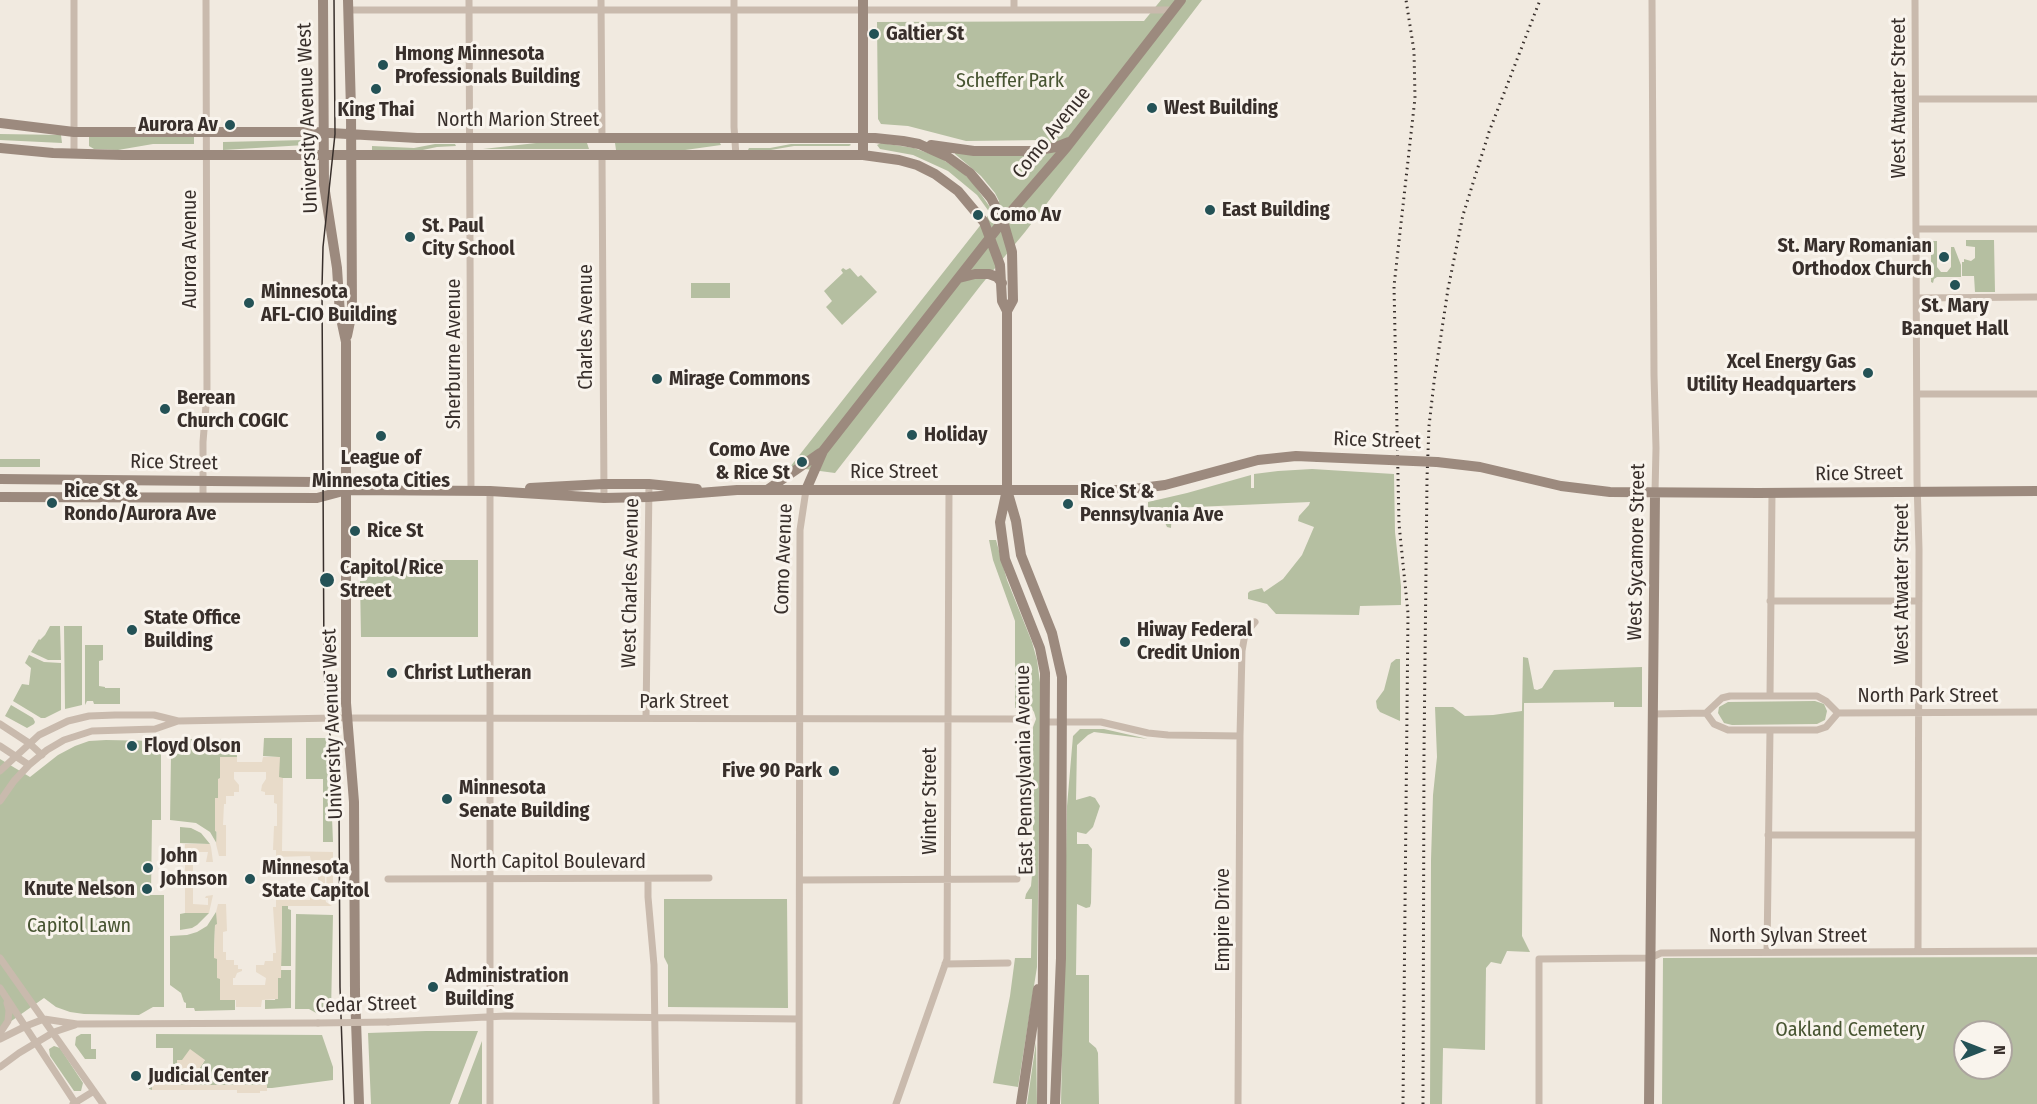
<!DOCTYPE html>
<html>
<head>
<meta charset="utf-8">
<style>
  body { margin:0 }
  #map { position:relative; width:2037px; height:1104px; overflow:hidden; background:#f1eae0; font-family:"Fira Sans Condensed",sans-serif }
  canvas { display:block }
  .north { position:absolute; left:1953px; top:1020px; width:60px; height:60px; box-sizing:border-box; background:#f9f4ed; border:2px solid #aca59f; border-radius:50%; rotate:90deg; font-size:16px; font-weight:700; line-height:24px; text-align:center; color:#382f2b }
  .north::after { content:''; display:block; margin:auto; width:21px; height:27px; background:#245256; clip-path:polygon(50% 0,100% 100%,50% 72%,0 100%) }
</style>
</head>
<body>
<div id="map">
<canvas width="2037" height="1104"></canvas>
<div class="north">N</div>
</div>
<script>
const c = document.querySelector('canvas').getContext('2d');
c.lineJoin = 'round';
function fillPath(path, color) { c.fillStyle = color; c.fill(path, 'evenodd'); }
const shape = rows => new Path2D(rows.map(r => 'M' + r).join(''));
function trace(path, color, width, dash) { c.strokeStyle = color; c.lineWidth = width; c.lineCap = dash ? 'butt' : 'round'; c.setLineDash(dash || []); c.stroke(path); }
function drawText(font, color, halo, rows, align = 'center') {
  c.font = font + ' "Fira Sans Condensed",sans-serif'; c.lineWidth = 6; c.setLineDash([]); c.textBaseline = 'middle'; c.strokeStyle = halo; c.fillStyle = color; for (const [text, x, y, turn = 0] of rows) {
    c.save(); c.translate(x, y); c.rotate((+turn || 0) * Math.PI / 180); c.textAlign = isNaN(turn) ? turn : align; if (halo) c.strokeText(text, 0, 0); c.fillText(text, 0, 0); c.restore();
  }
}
fillPath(shape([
  [1161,0,1202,0,1025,232,981,285,835,473,790,467,990,213,977,195,948,171,913,155,880,149,877,145,881,143,914,148,939,157,963,173,973,183,992,210,999,201,995,193,981,176,955,154,955,152,1034,155,1045,140,966,141,908,126,881,124,878,119,877,22,1144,21],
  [0,134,61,135,62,143,0,140],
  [194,136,194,144,153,144,118,150,94,149,89,146,89,137],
  [305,140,305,145,223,150,223,142],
  [536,143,587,143,589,149,483,149],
  [615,143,720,143,721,145,678,151,616,150],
  [435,144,455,144,456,146,437,147,418,151,372,150,372,146,414,148],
  [791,144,850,144,851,145,849,146,794,146,765,151,748,150,749,148,770,148],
  [1966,240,1994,240,1995,292,1975,292,1974,276,1962,276,1962,262,1964,262,1964,259,1971,261,1975,258,1975,247,1966,246],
  [1931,241,1937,241,1937,267,1941,272,1947,272,1951,267,1951,247,1954,247,1961,265,1961,277,1937,277,1934,279,1933,283,1931,282],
  [843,268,846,270,850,268,858,277,861,275,877,292,842,325,826,307,832,301,824,291,843,273,841,270],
  [691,283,730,283,730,298,691,298],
  [0,459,40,459,40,467,0,467],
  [1312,469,1394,474,1395,532,1401,586,1401,605,1360,606,1359,615,1276,614,1267,604,1248,599,1248,593,1250,591,1262,588,1264,592,1283,579,1302,555,1314,527,1298,521,1299,516,1309,505,1310,502,1172,508,1171,528,1167,527,1160,512,1152,514,1152,508,1148,508,1148,502,1187,493,1251,475,1251,488,1254,488,1254,474,1278,471],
  [989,540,996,540,1007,580,1032,642,1037,660,1041,690,1037,967,1018,1087,993,1083,1010,996,1015,958,1031,958,1032,899,1025,899,1026,894,1031,886,1032,875,1025,863,1027,858,1033,858,1033,727,1036,719,1034,712,1028,704,1015,708,1015,621,993,560],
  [366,560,478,560,478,637,361,637,360,581],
  [50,626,60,626,61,660,48,660,31,652,39,639,40,640,45,635],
  [64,626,82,626,82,705,65,709],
  [85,645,103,645,103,660,99,661,99,686,105,687,105,688,120,688,120,704,94,704,93,701,87,701,85,705],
  [29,655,44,662,61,663,61,710,45,718,41,718,13,701,22,684,29,685,31,668,25,663],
  [1523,657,1528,658,1534,689,1537,690,1542,688,1554,670,1642,667,1642,707,1614,707,1614,702,1524,703,1522,936,1530,952,1507,951,1501,964,1491,962,1486,968,1485,1050,1443,1048,1442,1104,1430,1104,1431,860,1433,795,1437,757,1435,707,1453,707,1465,716,1493,715,1522,711],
  [1396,659,1400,659,1400,721,1380,712,1377,708,1376,701,1384,690,1391,663],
  [1815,701,1824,704,1827,711,1825,720,1817,724,1732,725,1724,723,1718,713,1719,707,1728,702],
  [11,705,33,718,35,722,34,724,27,728,5,716],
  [1080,729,1104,729,1148,739,1094,732,1088,735,1077,745,1076,800,1090,796,1095,798,1100,806,1093,827,1086,834,1077,832,1077,844,1088,844,1092,849,1091,903,1090,907,1086,908,1077,904,1076,975,1089,975,1089,1042,1096,1048,1098,1053,1099,1104,1061,1104,1067,806,1073,736],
  [264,738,292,738,292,778,279,778,279,757,263,756],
  [306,738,326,738,331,793,333,842,323,842,323,779,306,779],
  [185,739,236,739,237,757,220,757,220,779,218,779,218,798,215,798,217,844,210,832,196,823,170,820,171,755,177,754,181,750],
  [106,740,158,741,161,745,161,820,152,820,151,895,164,895,164,1007,153,1007,139,1015,84,1014,70,1012,56,1007,44,998,0,1029,0,759,30,777,58,755,75,746,89,741],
  [180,827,191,828,201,833,210,844,180,843],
  [664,899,787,899,788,1008,668,1007,668,965,664,957],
  [282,906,288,906,288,909,291,910,291,966,281,966],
  [216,912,217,912,217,925,215,925,214,958,217,958,217,978,220,978,220,999,235,1000,235,1010,195,1011,194,1008,186,1008,186,1003,184,1002,181,993,170,985,170,936,187,935,197,932,207,926],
  [185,913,209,913,197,925,192,928,180,930,180,914],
  [296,914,333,915,331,1013,318,1014,309,1009,295,1009],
  [2037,957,2037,1104,1662,1104,1663,958],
  [1965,1032,2001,1032,2001,1068,1965,1068],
  [281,970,291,970,291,1008,265,1009,265,1000,275,1000,278,978,281,978],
  [426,1031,478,1031,450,1104,371,1104,368,1033],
  [81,1034,91,1034,91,1049,96,1049,96,1059,85,1059,75,1045,76,1037],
  [156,1034,322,1035,333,1067,333,1080,272,1088,267,1088,267,1086,192,1085,191,1072,195,1075,205,1060,178,1060,177,1066,187,1085,152,1084,152,1090,149,1089,149,1083,155,1082,155,1075,173,1075,173,1048,156,1048],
  [482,1041,482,1104,458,1104],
  [1036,1042,1037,1104,1027,1104],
  [54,1046,60,1048,83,1083,81,1091,74,1091,50,1056,49,1049]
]), '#b5bfa1');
fillPath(shape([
  [220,757,237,757,237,762,262,762,263,757,280,757,279,777,283,778,282,851,333,852,333,902,328,900,326,897,327,860,317,860,325,862,325,896,318,896,318,866,312,866,310,856,276,857,276,850,273,850,274,826,277,826,277,804,274,803,274,795,265,795,265,792,261,791,262,785,266,779,266,772,234,772,234,779,239,785,239,792,234,792,234,796,226,796,226,804,224,804,223,825,226,825,226,856,219,856,216,844,217,832,215,831,215,798,218,798,218,779,220,778],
  [185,844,210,844,211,847,213,862,206,862,208,852,193,852,193,904,208,905,208,898,205,898,206,896,213,895,209,913,185,913],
  [310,894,314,894,315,899,325,897,326,902,332,906,282,906,281,978,278,978,278,999,262,1000,261,1007,236,1007,236,1000,220,1000,220,979,217,978,217,959,214,958,215,925,217,924,216,912,218,904,226,904,227,931,223,932,223,952,226,952,226,960,234,960,234,965,238,965,238,969,242,969,242,971,237,973,235,978,233,978,233,985,265,985,266,978,256,972,256,965,264,965,265,961,273,961,273,953,276,953,273,907,276,907,276,899,310,900],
  [190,1049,205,1060,195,1075,192,1073,192,1085,267,1085,267,1091,260,1091,260,1093,237,1093,237,1090,152,1090,152,1084,186,1085,177,1066,177,1060,182,1060]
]), '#e8dbc9');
trace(shape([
  [74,0,74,154],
  [469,0,471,491],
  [601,0,602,138],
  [734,0,734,127,736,156],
  [1014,0,1014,9],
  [1652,0,1654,375,1656,448,1655,493],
  [1915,0,1917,481,1919,549,1918,951],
  [348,10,1173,10],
  [1916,99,2037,99],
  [602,156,604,498],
  [1917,229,2037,229],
  [1917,298,2037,297],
  [1917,394,2037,394],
  [203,497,203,442,207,393,206,0],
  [1770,601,1919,601],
  [1770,696,1772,493],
  [1706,713,1714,724,1728,730,1817,730,1826,727,1838,713],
  [1838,713,2037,712],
  [1653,714,1706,713,1722,698,1730,696,1817,696,1826,701,1838,713],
  [646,718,649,484],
  [1046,722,1101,722,1148,733,1168,735,1240,736,1238,1104],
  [0,724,29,743,42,755],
  [1240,736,1242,651,1245,634,1255,622],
  [0,746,29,765],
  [0,771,39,735,68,721,89,716,115,715,154,715,178,721],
  [0,801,14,781,29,765,47,750,64,740,92,731,155,729,178,721,334,718,1021,719],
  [1768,835,1918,835],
  [388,879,709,878],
  [648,879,648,897,654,965,656,1104],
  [800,880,1017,879],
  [1767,952,1770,730],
  [0,958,103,1104],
  [945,964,1008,963],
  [0,988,76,1104],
  [388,1022,506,1016,799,1019],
  [0,1033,8,1021,9,1010,7,1003],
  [0,1039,26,1026,44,1019,77,1024,318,1023],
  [0,1067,19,1053,54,1032,75,1025],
  [73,1104,94,1091],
  [490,1104,490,491],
  [799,1104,800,530,806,490],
  [896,1104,947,959,949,491],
  [1539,1104,1539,959,1650,958,1661,953,2037,951]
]), '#c9baad', 7);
trace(shape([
  [323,0,324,185,337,268,340,314,346,342,346,703,354,802,355,993,359,1104],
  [0,123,74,132,313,132,417,138,875,138,903,141,919,144,948,157,970,173,991,198,1003,221,1012,252,1013,300,1007,311],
  [931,145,974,151,1033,151,1056,147,1069,142],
  [0,148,53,153,122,155,863,155,899,160,917,165,935,174,958,191,984,222,1000,265,1002,301,1007,311,1007,490,1016,521,1021,555,1052,633,1062,677,1061,958,1055,1104],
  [863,155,863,0],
  [959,278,975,274,989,274,997,277,1002,283],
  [347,336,352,312,351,110,348,0],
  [1437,462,1480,467,1561,486,1610,492,1758,493,2037,491],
  [0,479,316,482,344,490],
  [530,488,604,484,649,484,697,489],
  [767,490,820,453],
  [806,490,823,451,1003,221,1066,148,1181,0],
  [1006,494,1000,522,1005,559,1040,648,1045,673,1042,1104],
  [0,497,317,498,347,490,490,491,604,498,648,497,737,490,1126,490,1165,485,1258,460,1296,456,1318,457],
  [1021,1104,1038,989],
  [1649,1104,1655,493]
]), '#9c8a7e', 10);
trace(shape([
  [334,0,335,134,323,247,322,288,324,667,326,703,339,807,340,987,344,1104]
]), '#382f2b', 1.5);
trace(shape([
  [1403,1104,1408,613,1399,524,1394,286,1415,98,1414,51,1406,0],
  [1423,1104,1424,752,1427,478,1429,426,1434,382,1448,289,1463,215,1489,132,1540,0]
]), '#382f2b', 3, [1.5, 4.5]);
trace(shape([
  [318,1023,388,1022]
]), '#c9baad', 7);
trace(shape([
  [1318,457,1437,462]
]), '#9c8a7e', 10);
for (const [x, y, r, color] of [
  [874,34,6,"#245256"],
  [383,65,6,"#245256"],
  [376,89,6,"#245256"],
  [1152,108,6,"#245256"],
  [230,125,6,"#245256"],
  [1210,210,6,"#245256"],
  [978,215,6,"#245256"],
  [410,237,6,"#245256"],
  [1944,257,6,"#245256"],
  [1955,285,6,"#245256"],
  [249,303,6,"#245256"],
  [1868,373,6,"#245256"],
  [657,379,6,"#245256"],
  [165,409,6,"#245256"],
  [912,435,6,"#245256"],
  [381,436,6,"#245256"],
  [802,462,6,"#245256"],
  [52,503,6,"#245256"],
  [1068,504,6,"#245256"],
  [355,531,6,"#245256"],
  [327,580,8,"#245256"],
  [132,630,6,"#245256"],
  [1125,642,6,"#245256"],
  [392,673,6,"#245256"],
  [132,746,6,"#245256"],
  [834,771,6,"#245256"],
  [447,799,6,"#245256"],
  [148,868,6,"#245256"],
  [250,879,6,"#245256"],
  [147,889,6,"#245256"],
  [433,987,6,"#245256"],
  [136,1076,6,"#245256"]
]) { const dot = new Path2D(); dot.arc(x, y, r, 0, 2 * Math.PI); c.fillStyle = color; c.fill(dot); trace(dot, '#f9f4ed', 2); }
drawText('bold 20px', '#382f2b', '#f9f4ed', [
  ["Galtier St",886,34],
  ["Hmong Minnesota",395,54],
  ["Professionals Building",395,77],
  ["West Building",1164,108],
  ["King Thai",376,110,"center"],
  ["Aurora Av",218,125,"right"],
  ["East Building",1222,210],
  ["Como Av",990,215],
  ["St. Paul",422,226],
  ["City School",422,249],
  ["St. Mary Romanian",1932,246,"right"],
  ["Orthodox Church",1932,269,"right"],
  ["Minnesota",261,292],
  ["AFL-CIO Building",261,315],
  ["St. Mary",1955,306,"center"],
  ["Banquet Hall",1955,329,"center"],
  ["Xcel Energy Gas",1856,362,"right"],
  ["Utility Headquarters",1856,385,"right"],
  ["Mirage Commons",669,379],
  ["Berean",177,398],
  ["Church COGIC",177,421],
  ["Holiday",924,435],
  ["Como Ave",790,450,"right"],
  ["& Rice St",790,473,"right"],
  ["League of",381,458,"center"],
  ["Minnesota Cities",381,481,"center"],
  ["Rice St &",64,491],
  ["Rondo/Aurora Ave",64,514],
  ["Rice St &",1080,492],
  ["Pennsylvania Ave",1080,515],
  ["Rice St",367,531],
  ["Capitol/Rice",340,568],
  ["Street",340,591],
  ["State Office",144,618],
  ["Building",144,641],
  ["Hiway Federal",1137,630],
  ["Credit Union",1137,653],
  ["Christ Lutheran",404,673],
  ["Floyd Olson",144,746],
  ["Five 90 Park",822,771,"right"],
  ["Minnesota",459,788],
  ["Senate Building",459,811],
  ["John",160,856],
  ["Johnson",160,879],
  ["Minnesota",262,868],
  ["State Capitol",262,891],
  ["Knute Nelson",135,889,"right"],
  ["Administration",445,976],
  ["Building",445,999],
  ["Judicial Center",148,1076]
], 'left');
drawText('20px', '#475431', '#f9f4ed', [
  ["Scheffer Park",1010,81],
  ["Capitol Lawn",79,926],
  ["Oakland Cemetery",1850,1030]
]);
drawText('20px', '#382f2b', '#f9f4ed', [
  ["West Atwater Street",1899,98,-90],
  ["University Avenue West",308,118,-92],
  ["North Marion Street",518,120],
  ["Como Avenue",1052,133,-51],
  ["Aurora Avenue",190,249,-90],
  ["Charles Avenue",586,327,-90],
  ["Sherburne Avenue",454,354,-90],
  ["Rice Street",1377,441,2],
  ["Rice Street",174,463,1],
  ["Rice Street",894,472],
  ["Rice Street",1859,474,-1],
  ["West Sycamore Street",1637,552,-89],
  ["Como Avenue",784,559,-88],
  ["West Charles Avenue",631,583,-89],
  ["West Atwater Street",1902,584,-90],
  ["North Park Street",1928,696],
  ["Park Street",684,702],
  ["University Avenue West",333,724,-92],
  ["East Pennsylvania Avenue",1025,770,-91],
  ["Winter Street",930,801,-90],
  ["North Capitol Boulevard",548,862],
  ["Empire Drive",1223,920,-90],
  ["North Sylvan Street",1788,936],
  ["Cedar Street",366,1005,-2]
]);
</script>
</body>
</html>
